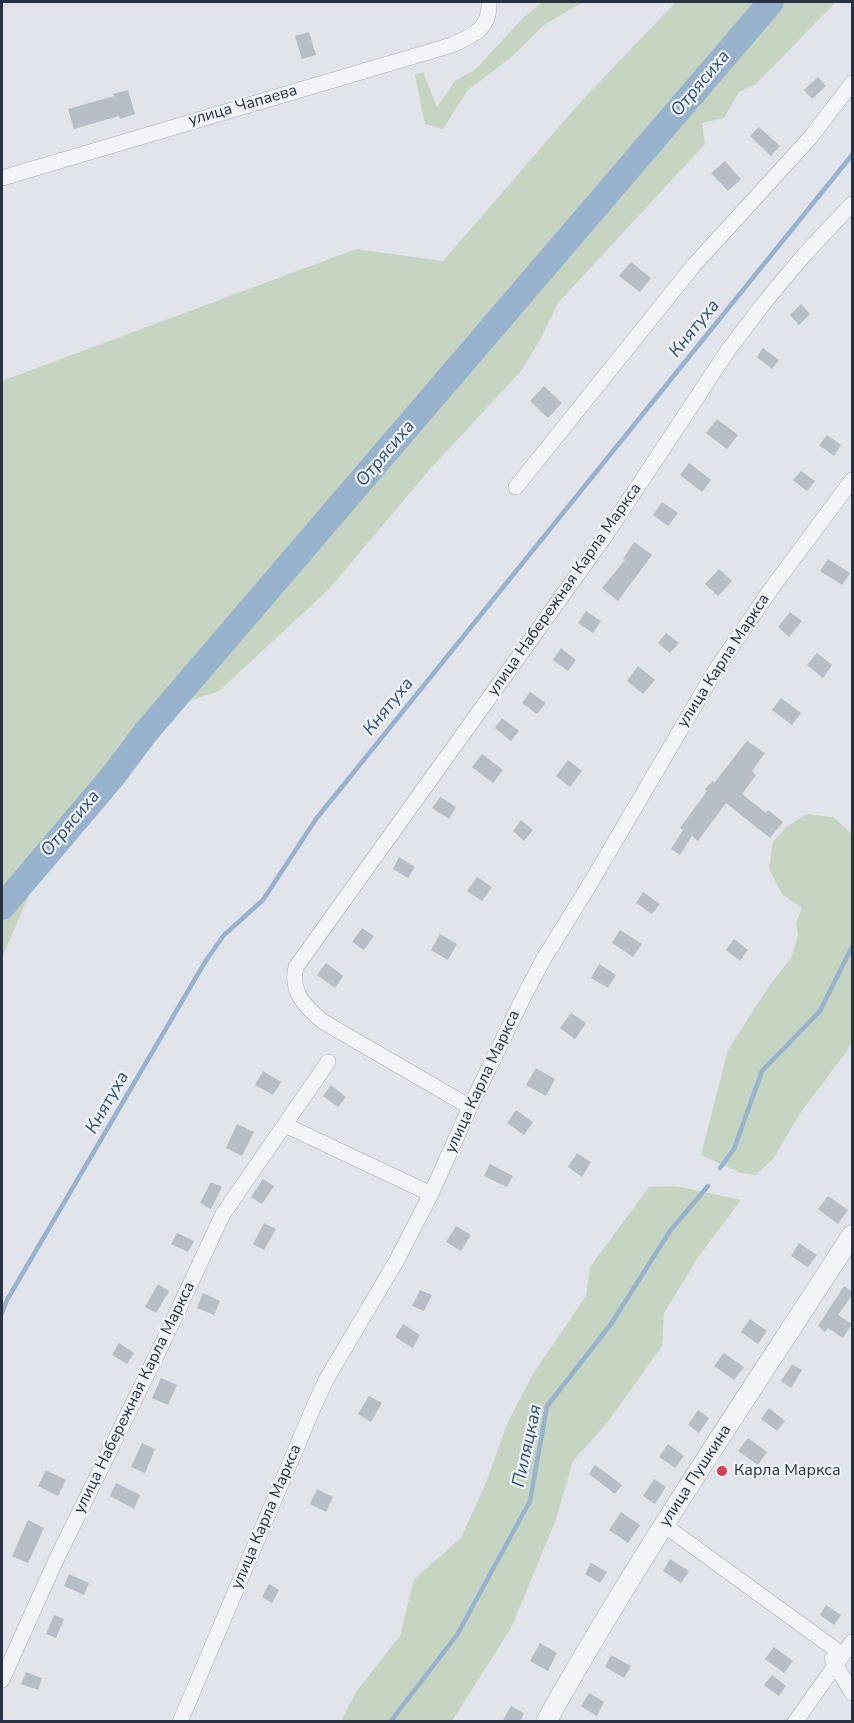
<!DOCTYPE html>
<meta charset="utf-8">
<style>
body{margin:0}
#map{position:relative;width:854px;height:1723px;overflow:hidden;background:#e0e4ea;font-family:"Nunito Sans",sans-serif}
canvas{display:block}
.frame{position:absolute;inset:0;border:3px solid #273142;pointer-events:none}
</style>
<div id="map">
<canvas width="854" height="1723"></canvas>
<div class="frame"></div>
</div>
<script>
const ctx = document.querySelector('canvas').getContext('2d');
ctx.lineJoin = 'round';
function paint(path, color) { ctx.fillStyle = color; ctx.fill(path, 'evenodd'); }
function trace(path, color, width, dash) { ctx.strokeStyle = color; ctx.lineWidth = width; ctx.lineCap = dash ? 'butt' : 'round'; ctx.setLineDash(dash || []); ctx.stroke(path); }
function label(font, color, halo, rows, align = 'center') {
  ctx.font = font + ' "Nunito Sans",sans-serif'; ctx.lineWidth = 4.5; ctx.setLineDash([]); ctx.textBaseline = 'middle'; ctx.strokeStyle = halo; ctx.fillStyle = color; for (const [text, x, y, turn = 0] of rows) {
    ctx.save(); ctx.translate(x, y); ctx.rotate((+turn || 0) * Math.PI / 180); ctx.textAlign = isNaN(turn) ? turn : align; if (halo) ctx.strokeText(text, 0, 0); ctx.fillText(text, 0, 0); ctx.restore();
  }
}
paint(new Path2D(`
 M542,2h41l-39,23 -30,30 -46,35 -25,39 -18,-5 -10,-49 8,-3 14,35 18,-26 21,-12 46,-50z
 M676,2h160l-80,82 -17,8 -15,26 -22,5 3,21 -147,159 -17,35 -19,32 -91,98 -102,121 -110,102 -54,18 -19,23 -83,85 -61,141v-577l354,-132 87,12 141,-163z
 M807,814l26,3 19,17v205l-5,12 -46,61 -28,47 -17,16 -15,-2 -40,-18 27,-105 41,-64 22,-28 7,-23 -2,-12 6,-15 -20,-14 -13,-25 4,-27 13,-15z
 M676,1186l65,14 -42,56 -35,57 -2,33 -55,77 -34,38 -18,61 -44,106 -59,93h-111l15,-29 44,-56 14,-57 47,-41 26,-58 20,-56 26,-50 53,-78 4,-29 59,-80z`), '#c5d4c0');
trace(new Path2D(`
 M720,1168l14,-19 28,-78 58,-60 32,-64
 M2,1313l5,-13 198,-338 19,-27 39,-35 53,-81 536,-664
 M390,1722l67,-87 73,-134 17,-95 64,-82 59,-93 38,-45`), '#98b1cc', 4.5);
trace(new Path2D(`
 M2,907l111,-131 33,-44 625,-730`), '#98b1cc', 26);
paint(new Path2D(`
 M309,32l7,23 -14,4 -7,-23z
 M818,77l8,9 -14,13 -8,-9z
 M128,90l7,24 -15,5 -1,-3 -45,13 -6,-20 46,-13 -1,-2z
 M759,127l21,19 -9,10 -21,-20z
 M725,161l16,18 -13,12 -17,-18z
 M631,262l20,16 -11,14 -21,-16z
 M801,304l9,10 -11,11 -9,-10z
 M763,348l16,12 -7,9 -15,-12z
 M544,386l18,17 -14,15 -18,-17z
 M717,419l21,16 -11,14 -21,-16z
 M827,435l14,10 -7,11 -15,-11z
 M689,463l22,17 -9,12 -22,-17z
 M801,471l14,10 -8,10 -14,-11z
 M662,502l16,11 -10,13 -15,-11z
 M634,542l18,13 -34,46 -16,-13 23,-28 -2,-1z
 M828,559l22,14 -8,12 -22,-14z
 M719,569l13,12 -14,15 -13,-12z
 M586,611l15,10 -8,12 -15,-10z
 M790,612l12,9 -13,16 -11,-10z
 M666,633l13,10 -9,10 -12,-10z
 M561,648l15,12 -8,11 -15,-11z
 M817,653l15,12 -9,13 -16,-13z
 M638,666l17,14 -12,14 -16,-13z
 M530,692l16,11 -9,11 -15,-11z
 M781,698l20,15 -9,12 -20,-15z
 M502,718l17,13 -8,10 -16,-13z
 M747,741l18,12 -13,18 4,4 -14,19 24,19 2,-3 15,12 -13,16 -44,-35 -28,38 -6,-5 -12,19 -9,-6 12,-19 -3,-2 27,-37 -2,-2 8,-8 1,2z
 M482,754l21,16 -10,13 -21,-16z
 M568,760l14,11 -12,16 -14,-11z
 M440,797l16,10 -7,12 -17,-11z
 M521,820l12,10 -9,11 -11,-10z
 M399,857l16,10 -7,11 -15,-9z
 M477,877l15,10 -10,14 -15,-10z
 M643,892l17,12 -8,10 -16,-11z
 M362,928l12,8 -10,14 -12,-8z
 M620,930l22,14 -9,13 -21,-14z
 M440,934l17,10 -9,16 -17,-10z
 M734,939l14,11 -8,11 -14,-11z
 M326,963l17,13 -8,12 -18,-13z
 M599,964l17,11 -8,13 -17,-10z
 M571,1013l15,10 -11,16 -15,-11z
 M536,1068l19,11 -9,17 -20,-11z
 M263,1071l18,11 -8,13 -18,-10z
 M331,1085l15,12 -8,10 -15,-11z
 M516,1110l17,12 -9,13 -17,-12z
 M237,1124l17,8 -12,24 -16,-8z
 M577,1153l14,9 -9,15 -14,-10z
 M490,1164l23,12 -6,11 -23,-11z
 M263,1179l11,7 -12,18 -11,-7z
 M211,1182l11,5 -11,22 -11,-6z
 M828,1196l20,14 -10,14 -20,-15z
 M264,1223l12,6 -12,21 -11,-6z
 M456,1226l15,9 -10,16 -15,-9z
 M177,1233l17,8 -6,11 -17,-8z
 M799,1243l18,12 -9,12 -17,-11z
 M158,1284l11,7 -13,22 -11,-6z
 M844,1286l8,6v3l-14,20 14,9 -9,14 -15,-10 -3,4 -7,-6z
 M420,1290l12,5 -8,16 -12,-5z
 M203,1293l17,8 -6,14 -17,-7z
 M750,1319l17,12 -9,13 -17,-12z
 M403,1324l17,11 -7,13 -18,-11z
 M119,1343l15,10 -7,11 -15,-9z
 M724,1353l20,14 -10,13 -20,-14z
 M792,1364l10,6 -11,18 -10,-7z
 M161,1378l16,7 -9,20 -16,-7z
 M369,1396l13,7 -11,19 -13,-8z
 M769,1408l16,13 -8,10 -16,-12z
 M698,1410l11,8 -10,15 -11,-8z
 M748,1438l19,14 -9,13 -20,-14z
 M142,1443l13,6 -10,24 -14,-6z
 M668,1444l16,12 -9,12 -16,-11z
 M595,1465l27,20 -7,9 -26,-20z
 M46,1470l20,10 -8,16 -20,-10z
 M654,1479l12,8 -11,17 -12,-8z
 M116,1483l24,12 -6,14 -24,-13z
 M317,1489l16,8 -7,15 -16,-8z
 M621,1512l19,13 -12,18 -19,-13z
 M28,1520l16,8 -16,35 -16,-7z
 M670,1559l19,12 -8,12 -18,-12z
 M591,1563l16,9 -7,11 -15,-9z
 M69,1574l20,9 -5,12 -20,-9z
 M269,1584l10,6 -7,13 -10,-6z
 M826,1605l15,10 -7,10 -14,-10z
 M54,1615l10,4 -8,19 -10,-4z
 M540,1643l17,10 -9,18 -18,-10z
 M774,1647l19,14 -9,12 -19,-14z
 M611,1655l20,11 -7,12 -19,-11z
 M26,1672l16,6 -4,12 -17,-6z
 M772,1675l14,11 -7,10 -15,-11z
 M589,1693l15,9 -7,14 -16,-10z
 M511,1706l13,7 -4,9h-18z`), '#b6bdc7');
const minor = new Path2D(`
 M2,178l450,-133c23,-10 38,-17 37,-43
 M516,487l178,-222 116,-127 42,-55
 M470,1107l-148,-86c-17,-15 -32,-29 -26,-54l307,-428 126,-190 39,-51 37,-44 47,-50
 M285,1125l146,69
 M664,1525l179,130
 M832,1659l20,34
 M2,1680l55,-122 109,-222 57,-122 105,-152
 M180,1722l134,-316 12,-26 71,-120 34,-66 39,-87 53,-109 20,-38 47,-76 125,-213 56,-82 81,-109
 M795,1722l57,-80`);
const tertiary = new Path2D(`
 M546,1722c94,-168 202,-326 306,-487`);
trace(minor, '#a5abb4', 16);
trace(tertiary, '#a5abb4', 21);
trace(minor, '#f3f4f8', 15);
trace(tertiary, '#f3f4f8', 20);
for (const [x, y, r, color] of [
 [722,1471,6,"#d83c52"]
]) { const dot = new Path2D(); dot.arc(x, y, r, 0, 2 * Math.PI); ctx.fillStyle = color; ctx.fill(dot); trace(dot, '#eff3f7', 2); }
label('16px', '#273142', '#eff3f7', [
 ["улица Чапаева",243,106,-16],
 ["улица Набережная Карла Маркса",565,590,-55],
 ["улица Карла Маркса",724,661,-57],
 ["улица Карла Маркса",483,1082,-65],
 ["улица Набережная Карла Маркса",135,1398,-64],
 ["улица Пушкина",696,1476,-57],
 ["улица Карла Маркса",267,1517,-67]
]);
label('16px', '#273142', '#eff3f7', [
 ["Карла Маркса",734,1471]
], 'left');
label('italic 18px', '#2e4f79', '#eff3f7', [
 ["Отрясиха",701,84,-50],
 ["Княтуха",695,329,-51],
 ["Отрясиха",386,454,-50],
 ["Княтуха",389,707,-51],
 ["Отрясиха",71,824,-50],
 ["Княтуха",108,1103,-60],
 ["Пиляцкая",528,1446,-78]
]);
</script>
